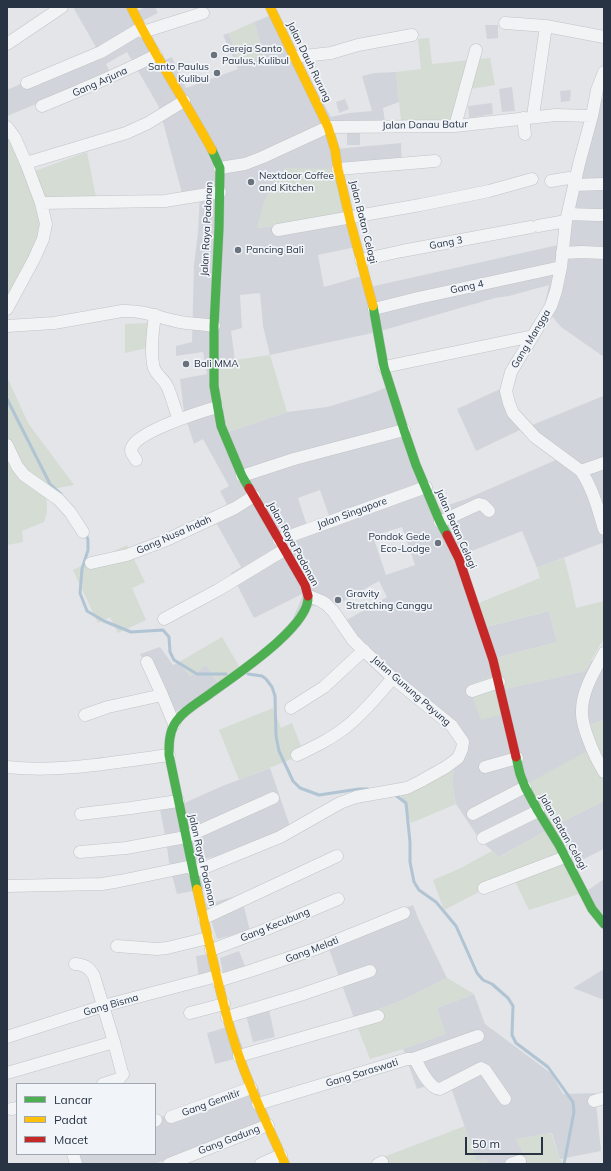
<!DOCTYPE html>
<style>
body{margin:0}
#map{position:relative;width:611px;height:1171px;overflow:hidden;background:#e3e5e8;font-family:Mulish,sans-serif}
canvas{display:block}
.frame{position:absolute;inset:0;border:8px solid #283443;pointer-events:none}
.legend{position:absolute;left:16px;top:1083px;width:140px;height:72px;box-sizing:border-box;background:#f1f4f8;border:1px solid #a1a7b0;margin:0;padding:5px 7px;list-style:none;font-size:12px;color:#283443}
.legend li{display:flex;align-items:center;gap:8px;height:20px}
.legend b{width:20px;border:1px solid #a1a7b0}
.scale{position:absolute;left:465px;top:1137px;width:78px;height:18px;box-sizing:border-box;border:2px solid #283443;border-top:0;padding-left:5px;font-size:12px;line-height:14px;white-space:nowrap;color:#283443;-webkit-text-stroke:3px #f1f4f8;paint-order:stroke}
</style>
<div id="map">
<canvas width="611" height="1171"></canvas>
<div class="frame"></div>
<ul class="legend">
<li><b style="height:5px;background:#4caf50"></b>Lancar</li>
<li><b style="height:5px;background:#ffc107"></b>Padat</li>
<li><b style="height:5px;background:#c62828"></b>Macet</li>
</ul>
<div class="scale">50 m</div>
</div>
<script>
const ctx = document.querySelector('canvas').getContext('2d');
ctx.lineJoin = 'round';
function paint(path, color) { ctx.fillStyle = color; ctx.fill(path, 'evenodd'); }
function trace(path, color, width, dash) { ctx.strokeStyle = color; ctx.lineWidth = width; ctx.lineCap = dash ? 'butt' : 'round'; ctx.setLineDash(dash || []); ctx.stroke(path); }
function label(font, color, halo, rows, align = 'center') {
  ctx.font = font + ' Mulish,sans-serif'; ctx.lineWidth = 3.5; ctx.setLineDash([]); ctx.textBaseline = 'middle'; ctx.strokeStyle = halo; ctx.fillStyle = color; for (const [text, x, y, turn = 0] of rows) {
    ctx.save(); ctx.translate(x, y); ctx.rotate((+turn || 0) * Math.PI / 180); ctx.textAlign = isNaN(turn) ? turn : align; if (halo) ctx.strokeText(text, 0, 0); ctx.fillText(text, 0, 0); ctx.restore();
  }
}
paint(new Path2D(`
 M73,7h59l3,5 11,-5h9l3,6 -18,9 22,39 10,-4 14,31 52,-19 -15,-34 6,-2 10,29 26,-3 -11,-37 20,-8 57,103 18,-4 23,-2 -10,-35 13,-3 21,-1 3,30 -16,6 2,14 -25,4v19h-13v-17l-14,3 3,18 65,-6 1,22 -63,4 -81,59 91,-14 7,33 -38,8 6,32 38,-11 3,12 193,-43 34,-150 12,4v258l-43,-30 -17,-20 5,-22 -40,11 -14,2 -118,34 -107,23 -7,-29 -3,-33 -20,2 2,33 -11,3 4,29 -20,6 13,66 59,-20 40,-5 43,-13 17,-7 49,122 30,-10 99,-43 -45,-26 -44,21 -19,-42 43,-20 20,41 83,-34 1,4v150l-2,-7 -65,25 -15,-37 -65,26 25,71 67,-17 8,31 -64,17 11,30 81,-18 6,-10 13,-2v61l-23,8 10,21 -45,82 -47,26 -19,-17 -24,-36 -4,-20 3,-27 4,-16 -3,-12 -96,-74 -15,-34 42,-24 -8,-16 -53,30 -8,-8 -25,15 11,-25 -50,25 -23,-45 10,-6 -27,-48 16,-9 -10,-19 9,-5 -26,-47 -9,5 -10,-31 -4,-34 27,-5 -4,-22 -27,4v-10l16,-4 2,-78 4,-31 2,-39 -17,3 -24,-90 -32,-55 -21,12 4,8 -20,10 -83,34v-26l90,-41zM320,490l11,32 -22,10 -11,-34zM402,527l13,38 -29,10 -13,-39z
 M485,25h13v13l-11,1z
 M512,87l3,24 -13,1 -3,-23z
 M571,90l-1,11 -9,1 -1,-11z
 M345,99l4,10 -10,4 -3,-11z
 M492,103l1,11 -24,4 -1,-12z
 M160,647l13,18 6,-3 11,14 16,-11 14,20 -46,28 -34,-59z
 M270,768l22,64 -62,21 -35,8 9,28 -27,5 -7,-26 -4,-27 -6,-32 22,-5 38,-17z
 M604,801v48l-28,14 -20,-38z
 M604,879v41l-19,-28z
 M241,895l9,36 -33,8 -11,-35z
 M413,905l6,15 28,58 -46,23 -47,17 -29,-80z
 M239,951l6,15 -22,7 -3,-15z
 M210,954l2,21 -13,3 -3,-22z
 M604,969v31l-31,-12z
 M474,994l11,30 67,50 11,20 32,-1 6,58 -41,8 -8,-26 -36,6 13,25h-41l-2,-5 -9,3 -29,-83 -31,10 -14,-40 42,-15 -8,-26z
 M269,1010l6,27 -22,5 -7,-27z
 M234,1025l12,31 -31,8 -8,-31z
 M257,1085l15,40 -118,39h-82l-3,-10h86v-35z`), '#d1d5db');
paint(new Path2D(`
 M254,22l11,37 -26,3 -10,-29z
 M429,38l3,26 58,-6 5,27 -38,6 4,28 -59,11 -6,-58 25,-3 -3,-30z
 M7,126l28,45 52,-19 9,45 -52,7 -5,22 -4,31 -28,49z
 M285,168l54,1 10,45 -92,14 7,-27z
 M152,323l3,23 -30,7v-29z
 M270,355l17,57 -59,20 -13,-66 20,-6z
 M7,377l21,46 46,62 -28,5 1,21 -3,11 -22,9 1,11 -16,3z
 M127,545l18,37 -13,6 14,32 -28,13 -8,-16 -12,6 -25,-53z
 M564,558l6,22 6,28 28,-7v37l-19,33 -81,18 -1,25 -22,6 -13,-35 30,-11 -5,-15 64,-17 -8,-31 -67,17 -8,-23 66,-27 -3,-10z
 M222,637l17,29 -19,19 -14,-20 -16,11 -11,-14z
 M273,708l8,20 11,-5 12,31 -65,26 -20,-50z
 M604,720v81l-48,24 29,67 -56,18 -17,-35 -68,35 -11,-30 26,-11 33,-18 8,6 46,-26 -23,-45 68,-37 -10,-21z
 M455,757l-3,27 4,20 -45,19 -13,-36z
 M447,978l27,16 -37,14 9,26 -43,15 -33,10 -16,-41 47,-17z
 M465,1126l12,35 9,-2 2,5h-105l-2,-6z
 M551,1133l9,26 4,5h-35l-13,-25z`), '#d4dcd3');
trace(new Path2D(`
 M7,399l43,85 11,10
 M86,534l2,6v10l-6,19 -2,24 7,18 17,10 27,11 32,-2 6,7 1,15 4,8 23,14h29
 M248,674l14,2 4,3 6,8 3,9 1,40 3,15 14,30 7,7 19,7 40,-6h9
 M394,794l12,9 4,39v20l4,20 5,8 17,12 20,24 21,47 6,7 9,4 16,14 5,8 -1,29 4,8 32,24 25,35 1,10 -10,52`), '#b0c4d4', 3);
const street = new Path2D(`
 M505,23l41,3 58,11
 M143,32l60,-19
 M7,44l55,-37
 M295,57l36,-4 27,-8 54,-10
 M604,72l-7,18 -5,26 -13,48 -13,57 -5,46 -5,24 -5,15 -40,66 -5,19 3,12 4,10 12,13 10,11 46,34c12,18 17,38 23,58
 M27,83l74,-31 40,-24
 M42,106c39,-16 77,-32 114,-51
 M533,116l13,-90
 M523,118l2,16
 M455,126l21,-76
 M7,127l8,11 11,25 15,40 5,21 -3,15 -9,20 -27,50
 M26,163l100,-30 22,-10 36,-22
 M220,168l25,-4 18,-7 65,-30 127,-1 101,-11 36,1
 M338,169l97,-8
 M551,181l18,-3 7,2
 M574,185l30,-1
 M41,203l124,-2 55,-9
 M568,214l29,1h7
 M538,226l28,-5
 M278,230l142,-25 69,-14 43,-12
 M562,253l20,-1 22,1
 M361,260l41,-9 129,-24
 M374,309l44,-11 143,-31
 M155,315c-2,14 -5,40 -1,53 3,8 10,11 13,18 5,10 7,22 12,33
 M7,326l47,-3 68,-12c22,-1 37,7 58,11 11,2 23,2 34,4
 M384,367l149,-31
 M7,445l10,21 7,9 34,24 12,13 13,20
 M136,460c-2,-4 -7,-8 -4,-13 7,-16 68,-35 85,-40
 M581,471l23,-8
 M242,476l52,-17 110,-29
 M440,522l39,-18 4,1 6,6
 M279,540l147,-53
 M91,563l36,-8 37,-14 71,-33 19,-12
 M164,619l54,-29 66,-40
 M604,653c-10,19 -23,39 -22,61 0,9 4,19 7,27 4,11 9,21 15,31
 M147,662l15,33
 M472,691l27,-9
 M291,708l33,-21 40,-37
 M85,715l23,-8 54,-12 12,29
 M297,755c17,-8 34,-16 49,-28 18,-14 32,-32 47,-49
 M7,767c54,6 108,-5 162,-12
 M485,767l32,-9
 M81,814l50,-6 47,-7
 M473,814l52,-27
 M483,838l55,-27
 M80,852l46,-4 60,-11 87,-39
 M194,872l86,-35 60,-34 16,-6 51,-9 14,-7 25,-14 12,-9 4,-9 1,-7 -11,-16 -59,-48 -33,-31 -7,-7 -20,-29 -7,-7 -5,-3 -12,-5
 M7,886l95,-2 18,-3 72,-15
 M484,888l81,-31
 M204,918l133,-62
 M117,946l40,3 10,-1 41,-10
 M211,950l56,-21 71,-30
 M75,964c10,1 14,3 19,12l20,66 8,31 1,1 -4,5 -16,5
 M218,981l32,-10 68,-23 86,-35
 M190,1013l34,-9
 M227,1017l73,-22 70,-24
 M7,1037l96,-31 114,-30
 M239,1056l139,-40
 M413,1059l65,-23
 M7,1073l107,-31
 M594,1101l10,-3
 M258,1104l149,-45h6l3,2c5,9 14,28 24,28l41,-21 4,2 20,29
 M11,1109l6,-1
 M171,1117l80,-29
 M155,1121l1,-1
 M73,1154l3,10
 M169,1164l99,-39
 M261,1164l20,-9
 M378,1164l4,-2
 M511,1164l9,-3`);
const fast = new Path2D(`
 M212,150l8,18 -1,60 -5,98v60l7,40 21,50 7,12
 M373,306l11,61 20,63 12,35 24,57 7,13
 M516,757l4,17 5,13 13,24 21,34 33,64 12,15
 M197,889l-28,-134c0,-10 0,-21 5,-30 7,-13 25,-23 37,-32 23,-17 100,-67 97,-97`);
const slow = new Path2D(`
 M131,7c24,50 55,95 81,143
 M270,7l58,120 7,23 3,19 13,55 22,82
 M197,889c11,47 20,95 34,142 13,46 35,90 54,133`);
const jam = new Path2D(`
 M249,488l56,97 3,11
 M447,535l12,24 34,101 23,97`);
trace(street, '#c1c3c6', 13);
trace(fast, '#c1c3c6', 10);
trace(slow, '#c1c3c6', 10);
trace(jam, '#c1c3c6', 10);
trace(street, '#f2f3f5', 12);
trace(fast, '#4caf50', 9);
trace(slow, '#ffc107', 9);
trace(jam, '#c62828', 9);
for (const [x, y, r, color] of [
 [214,55,4,"#69727d"],
 [217,73,4,"#69727d"],
 [251,182,4,"#69727d"],
 [238,250,4,"#69727d"],
 [186,364,4,"#69727d"],
 [438,543,4,"#69727d"],
 [338,600,4,"#69727d"]
]) { const dot = new Path2D(); dot.arc(x, y, r, 0, 2 * Math.PI); ctx.fillStyle = color; ctx.fill(dot); trace(dot, '#f1f4f8', 1.5); }
label('10px', '#283443', '#f1f4f8', [
 ["Gereja Santo",222,49],
 ["Paulus, Kulibul",222,61],
 ["Santo Paulus",209,67,"right"],
 ["Kulibul",209,79,"right"],
 ["Nextdoor Coffee",259,176],
 ["and Kitchen",259,188],
 ["Pancing Bali",246,250],
 ["Bali MMA",194,364],
 ["Pondok Gede",430,537,"right"],
 ["Eco-Lodge",430,549,"right"],
 ["Gravity",346,594],
 ["Stretching Canggu",346,606]
], 'left');
label('10px', '#283443', '#f1f4f8', [
 ["Jalan Dauh Rurung",309,62,64],
 ["Gang Arjuna",100,82,-24],
 ["Jalan Danau Batur",425,125,-1],
 ["Jalan Batan Celagi",363,222,76],
 ["Jalan Raya Padonan",207,229,-87],
 ["Gang 3",446,243,-11],
 ["Gang 4",467,287,-12],
 ["Gang Mangga",531,339,-59],
 ["Jalan Singapore",352,513,-20],
 ["Jalan Batan Celagi",456,529,66],
 ["Gang Nusa Indah",174,535,-24],
 ["Jalan Raya Padonan",293,544,61],
 ["Jalan Gunung Payung",411,691,41],
 ["Jalan Batan Celagi",563,832,60],
 ["Jalan Raya Padonan",202,860,77],
 ["Gang Kecubung",275,925,-22],
 ["Gang Melati",312,950,-21],
 ["Gang Bisma",111,1005,-16],
 ["Gang Saraswati",362,1073,-17],
 ["Gang Gemitir",211,1103,-20],
 ["Gang Gadung",229,1140,-21]
]);
</script>
